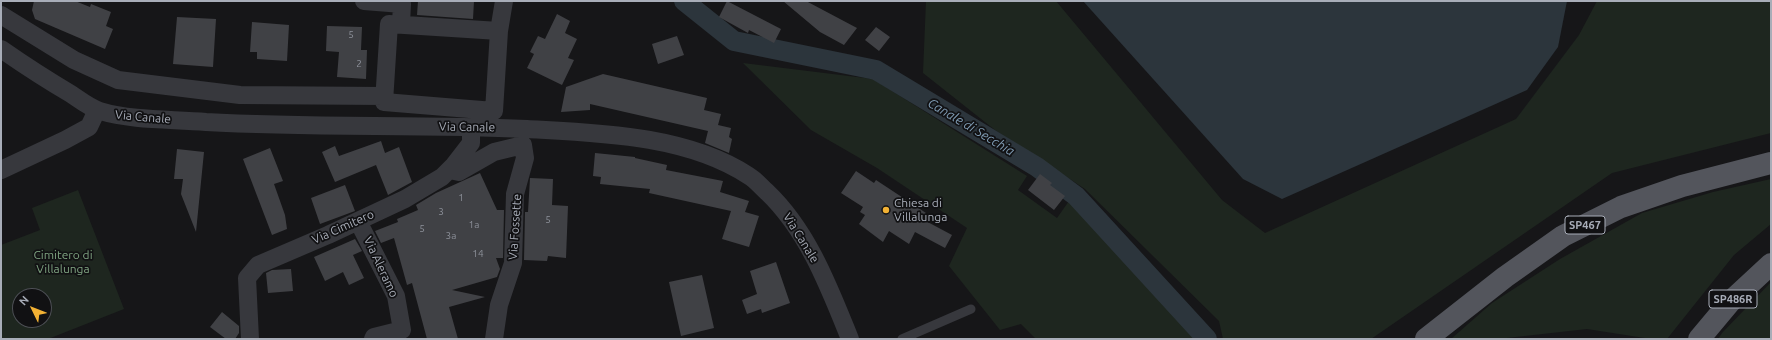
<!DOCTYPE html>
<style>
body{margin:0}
#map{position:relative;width:1772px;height:340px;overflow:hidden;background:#161618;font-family:Ubuntu,sans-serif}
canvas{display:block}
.frame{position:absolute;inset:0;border:2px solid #a8adb8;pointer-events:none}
.north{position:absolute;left:12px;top:288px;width:40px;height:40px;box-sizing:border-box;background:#111113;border:1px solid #4d4f55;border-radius:50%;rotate:313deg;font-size:11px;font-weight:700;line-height:16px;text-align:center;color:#a8adb8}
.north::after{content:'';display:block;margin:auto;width:14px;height:18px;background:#f2b134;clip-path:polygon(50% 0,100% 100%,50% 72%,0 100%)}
</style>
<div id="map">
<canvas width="1772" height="340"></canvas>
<div class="frame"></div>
<div class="north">N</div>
</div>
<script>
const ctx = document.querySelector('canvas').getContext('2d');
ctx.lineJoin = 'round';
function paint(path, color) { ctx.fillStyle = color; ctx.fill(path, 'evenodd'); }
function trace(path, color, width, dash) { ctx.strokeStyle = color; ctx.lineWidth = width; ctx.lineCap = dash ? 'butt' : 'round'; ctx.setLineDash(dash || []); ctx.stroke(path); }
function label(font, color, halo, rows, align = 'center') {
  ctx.font = font + ' Ubuntu,sans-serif'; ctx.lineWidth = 3.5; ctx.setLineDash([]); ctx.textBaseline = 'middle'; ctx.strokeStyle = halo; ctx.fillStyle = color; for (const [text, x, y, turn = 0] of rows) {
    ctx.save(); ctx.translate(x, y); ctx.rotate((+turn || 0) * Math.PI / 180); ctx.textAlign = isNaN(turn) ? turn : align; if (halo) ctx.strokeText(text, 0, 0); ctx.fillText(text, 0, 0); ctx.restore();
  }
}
paint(new Path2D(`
 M926,1h130l166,199 43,33 251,-114 63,-84 18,-34h174v132l-159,40 -241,166h-148l-4,-18 -134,-132 -90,-59 -72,-57z
 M743,63l130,16 154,97 -9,14 39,28 12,-17 129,138h-162l-15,-15 -21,6 -51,-64 18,-38 -90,-60 -66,-38z
 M1771,179v45l-37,31 -67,84h-16l-64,-10 -89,10h-47l41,-36 68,-44 82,-46 71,-21z
 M78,190l46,119 -76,30h-47v-94l39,-15 -8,-22zM20,296h24v24h-24z
 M1771,282v57h-53l4,-6z`), '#1e261f');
paint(new Path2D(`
 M1083,1h484l-9,46 -31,43 -245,109 -39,-20z`), '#2c353c');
trace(new Path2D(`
 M684,1l50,40 142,29 161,97 39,29 131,143`), '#2c353c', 20);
paint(new Path2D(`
 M34,1h41l15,6 1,-3 20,8 -5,14 7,3 -8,20 -70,-30 -3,-9z
 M418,1h56l-1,18 -56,-4z
 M727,1l54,28 -7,14 -25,-13 -1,3 -29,-16z
 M783,1h23l51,27 -13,17 -24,-13z
 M557,14l13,7 -5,12 12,6 -9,19 6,2 -12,25 -35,-17 7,-14 -4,-2 8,-16 7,3z
 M177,17l39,2 -3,48 -40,-3z
 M252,22l37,3 -2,36 -30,-2v-7h-7z
 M327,26l35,1 -1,23h6l-1,29 -29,-2 2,-25 -13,-1z
 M876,27l14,10 -11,14 -14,-11z
 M677,36l7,19 -26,9 -6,-20z
 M603,74l104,24 -3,12 17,4 -3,11 13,3 -2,9 3,2 -3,14 -24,-10 3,-12 -118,-27v6l-29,2 5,-25z
 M381,141l4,12 14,-6 13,35 -24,13 -12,-30 -41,17 -13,-30 13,-6 4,10z
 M270,148l13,33 -9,3 11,31 2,14 -15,6 -29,-76z
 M177,149l27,3 -8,80 -15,-38 2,-15h-9z
 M595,153l40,4v1l32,7 -1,5 57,11 -3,11 29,9 -4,11 14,4 -10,31 -27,-8 9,-28 -82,-18 1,-4 -50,-5 1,-7 -8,-1z
 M856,171l18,12 2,-3 50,33 -4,6 30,16 -7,13 -30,-16 -6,12 -20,-13 -6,11 -24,-18 6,-9 -5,-3 3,-5 -22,-14z
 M480,173l17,37h7l-1,48h-7l4,11 -3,8 -45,13 33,7 -36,10 9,32h-31l-15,-56 -5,2 -13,-47 -13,5 -6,-12 23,-9 -1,-3 21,-9 -2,-5 20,-12z
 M1040,174l12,9 -2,2 15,11 -11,14 -26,-20z
 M530,178l23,1 -1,26 16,1 -2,52 -18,-2 -1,5 -23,-1 1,-48h3z
 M345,185l10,26 -35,13 -9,-26z
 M355,239l7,12 -9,4 11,23 -15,7 -6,-13 -18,9 -11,-24z
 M776,262l14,41 -28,10 -1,-4 -14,5 -5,-14 15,-6 -7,-23z
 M291,269l2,22 -25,2 -2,-20 6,-3z
 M702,275l12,53 -33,8 -12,-54z
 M222,312l17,14v7l-4,6h-9l-16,-12z`), '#404145');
trace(new Path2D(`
 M902,339l69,-30`), '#37383d', 9);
trace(new Path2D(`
 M364,1l38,3 -1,20
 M1,15l73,45 44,20 122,15 145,1
 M389,24l110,7 -5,80 -110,-9z
 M499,31l5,-30
 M1,49c23,16 46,31 70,45 9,6 19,14 29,17 33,10 72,8 106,11 107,6 214,2 321,7 72,4 160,6 222,47 7,4 12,11 18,16 41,39 62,95 83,147
 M1,170l64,-30 24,-13 8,-17
 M450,170l9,2 35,-20 29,-7 2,13 -10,36 -2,69 -14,42 -5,34
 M358,221l38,75 6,34 -28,7 -1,2
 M250,339l-3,-61 11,-13 70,-30 77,-36 37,-22 12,-12 17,-22v-16`), '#37383d', 18);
trace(new Path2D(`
 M1426,339l79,-62 58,-41 58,-29 61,-21 89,-23
 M1699,339l31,-37 41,-38`), '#53555c', 22);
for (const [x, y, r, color] of [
 [886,210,4,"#f2b134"]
]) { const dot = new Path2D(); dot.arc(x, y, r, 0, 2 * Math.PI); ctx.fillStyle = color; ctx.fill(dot); trace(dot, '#111113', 1.5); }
label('10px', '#8e929b', null, [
 ["5",351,35],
 ["2",359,64],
 ["1",461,198],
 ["3",441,212],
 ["5",548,220],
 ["1a",474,225],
 ["5",422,229],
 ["3a",451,236],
 ["14",478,254]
]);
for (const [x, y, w] of [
 [1585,225,40],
 [1733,299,48]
]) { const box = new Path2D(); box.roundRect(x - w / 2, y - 9, w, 18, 3); ctx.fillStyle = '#111113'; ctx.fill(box); trace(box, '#a8adb8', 1); }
label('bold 11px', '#a8adb8', null, [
 ["SP467",1585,225],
 ["SP486R",1733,299]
]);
label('12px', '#a8adb8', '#111113', [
 ["Via Canale",143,117,5],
 ["Via Canale",467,127,1],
 ["Via Cimitero",343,227,-24],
 ["Via Fossette",515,227,-86],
 ["Via Canale",801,238,58],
 ["Via Aleramo",381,267,65]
]);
label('12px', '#a8adb8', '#111113', [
 ["Chiesa di",894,203],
 ["Villalunga",894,217]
], 'left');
label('12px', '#7fa381', '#111113', [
 ["Cimitero di",63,255],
 ["Villalunga",63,269]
]);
label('italic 13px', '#7f9bb3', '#111113', [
 ["Canale di Secchia",971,127,31]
]);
</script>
